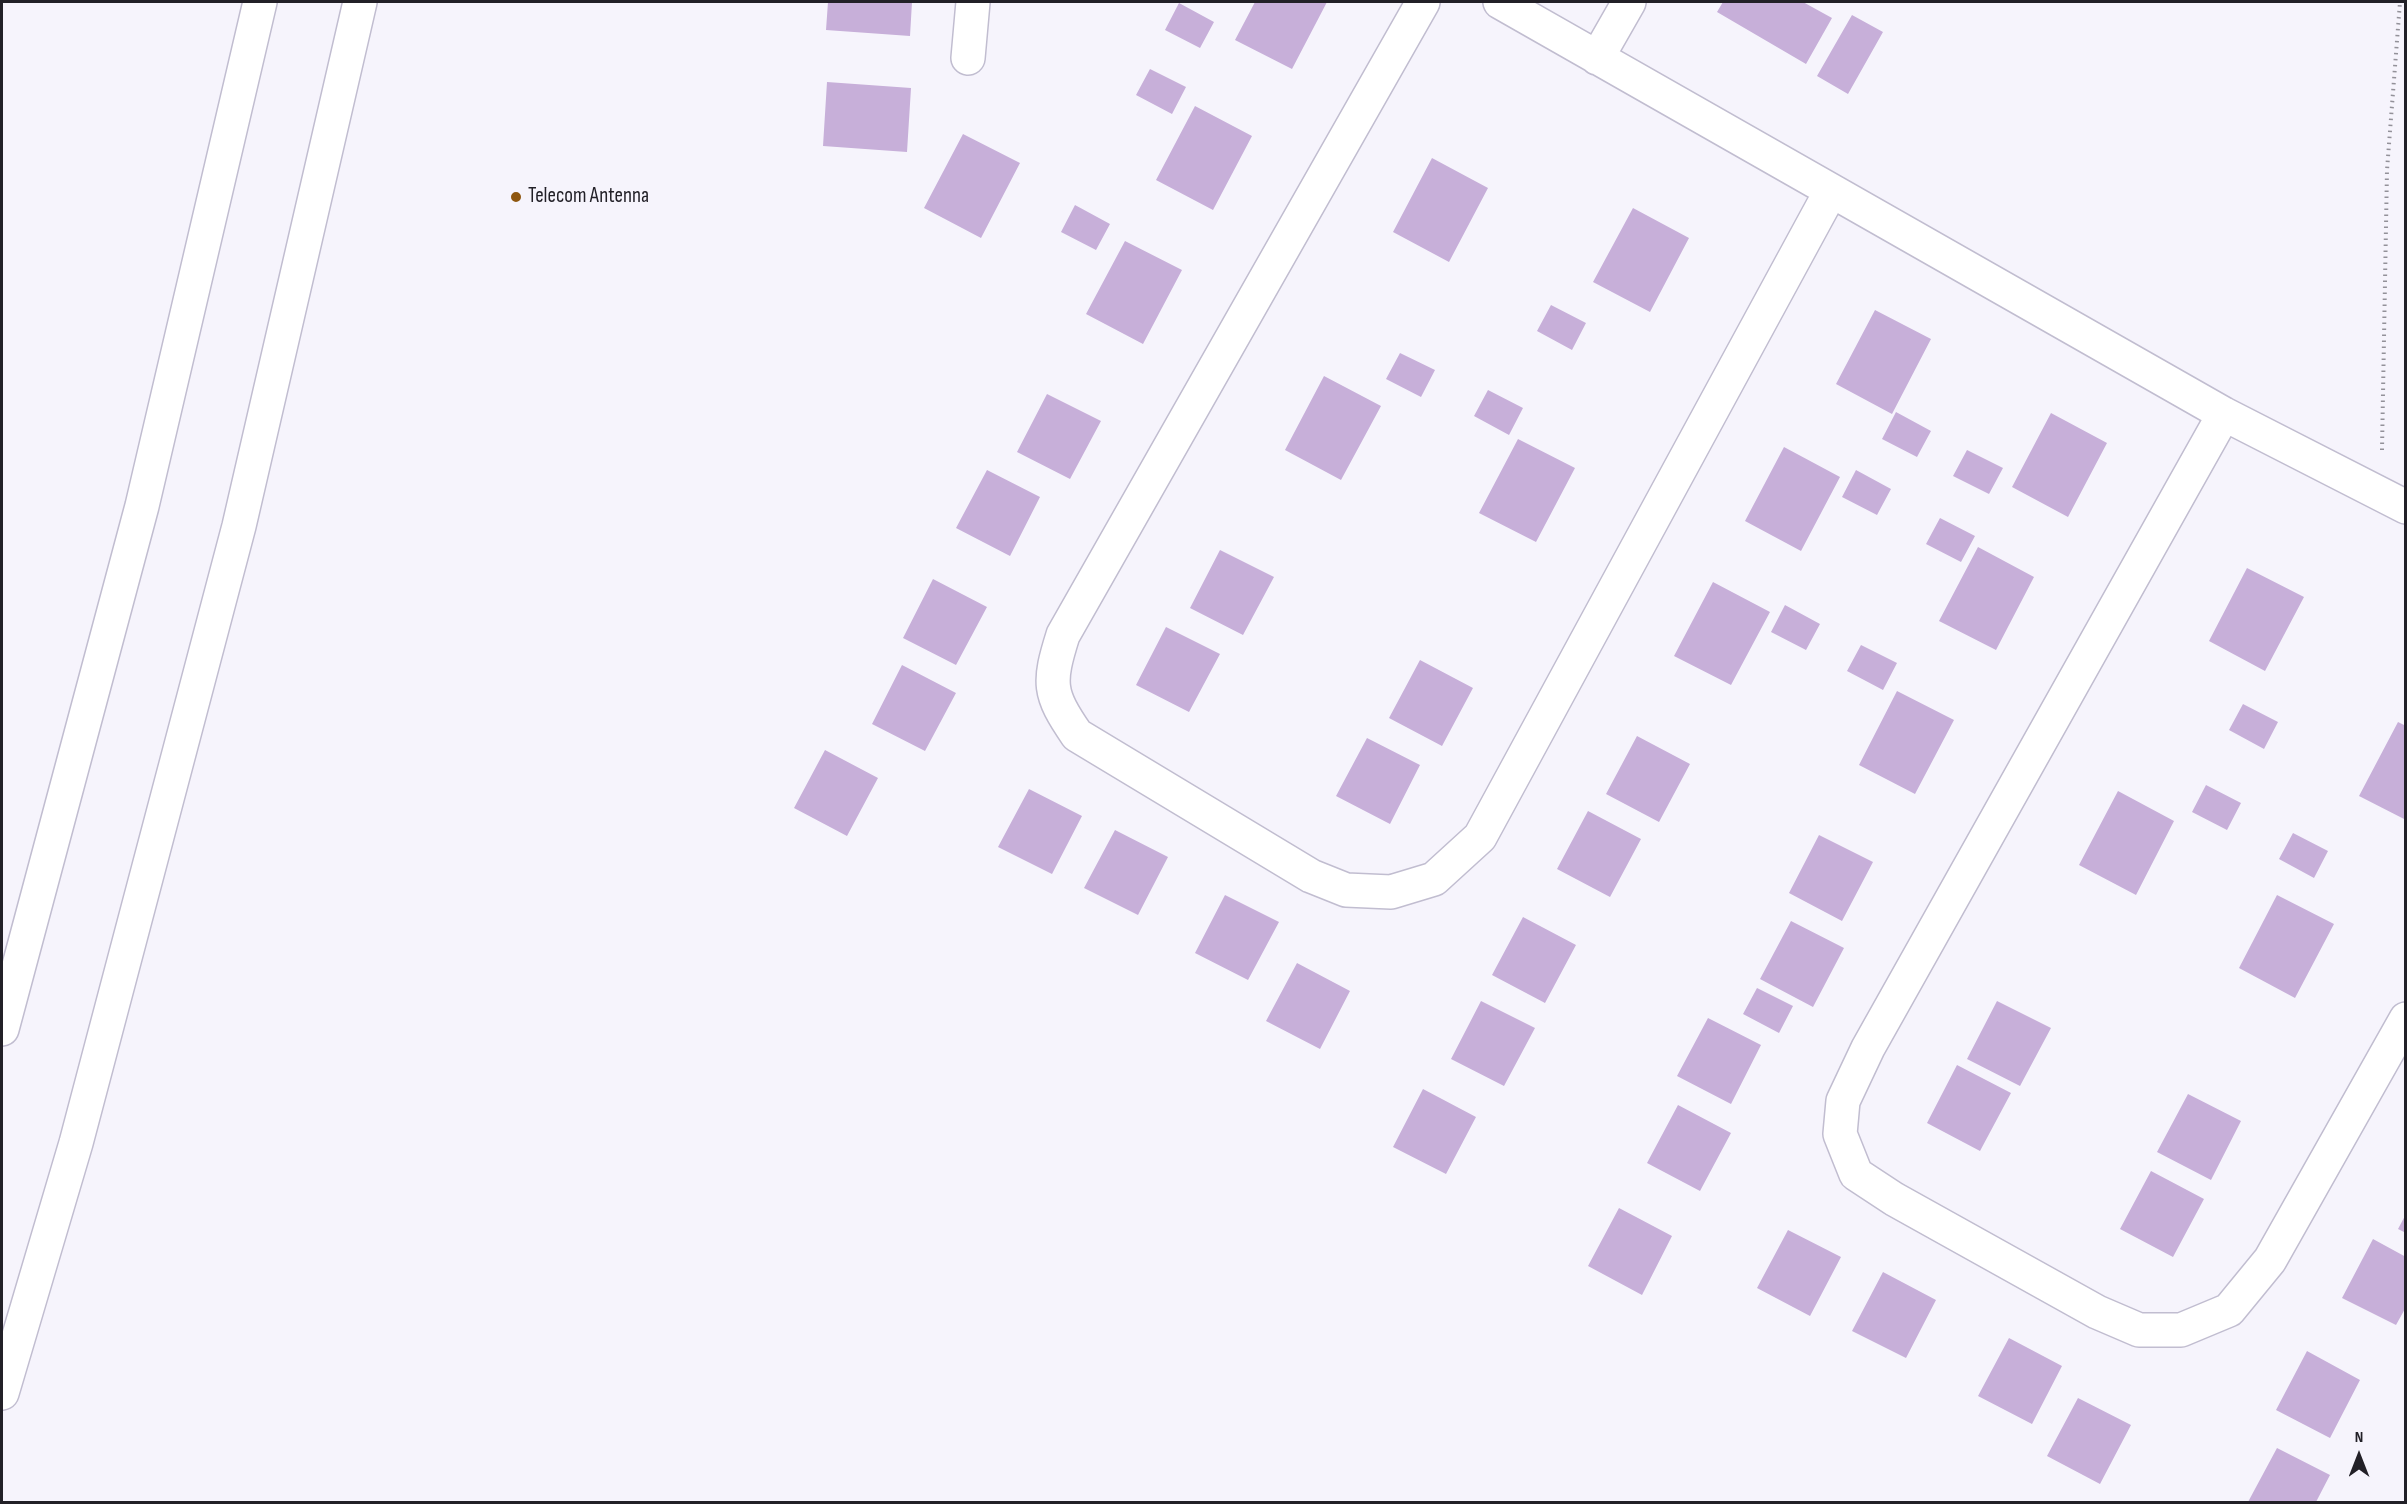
<!DOCTYPE html>
<style>
body{margin:0}
#map{position:relative;width:2407px;height:1504px;overflow:hidden;background:#f6f4fc;font-family:"Sofia Sans Condensed",sans-serif}
canvas{display:block}
.frame{position:absolute;inset:0;border:3px solid #222027;pointer-events:none}
.north{position:absolute;left:2329px;top:1426px;width:60px;height:60px;-webkit-text-stroke:4px #f6f4fc;paint-order:stroke;rotate:0deg;font-size:16px;font-weight:700;line-height:24px;text-align:center;color:#222027}
.north::after{content:'';display:block;margin:auto;width:21px;height:27px;background:#222027;clip-path:polygon(50% 0,100% 100%,50% 72%,0 100%)}
</style>
<div id="map">
<canvas width="2407" height="1504"></canvas>
<div class="frame"></div>
<div class="north">N</div>
</div>
<script>
const ctx = document.querySelector('canvas').getContext('2d');
ctx.lineJoin = 'round';
function paint(path, color) { ctx.fillStyle = color; ctx.fill(path, 'evenodd'); }
function trace(path, color, width, dash) { ctx.strokeStyle = color; ctx.lineWidth = width; ctx.lineCap = dash ? 'butt' : 'round'; ctx.setLineDash(dash || []); ctx.stroke(path); }
function label(font, color, halo, rows, align = 'center') {
  ctx.font = font + ' "Sofia Sans Condensed",sans-serif'; ctx.lineWidth = 4.5; ctx.setLineDash([]); ctx.textBaseline = 'middle'; ctx.strokeStyle = halo; ctx.fillStyle = color; for (const [text, x, y, turn = 0] of rows) {
    ctx.save(); ctx.translate(x, y); ctx.rotate((+turn || 0) * Math.PI / 180); ctx.textAlign = isNaN(turn) ? turn : align; if (halo) ctx.strokeText(text, 0, 0); ctx.fillText(text, 0, 0); ctx.restore();
  }
}
paint(new Path2D(`
 M828,2h84l-2,34 -84,-6z
 M1255,2h72l-35,67 -57,-29z
 M1723,2h80l29,16 -26,46 -89,-52z
 M1179,3l35,19 -14,26 -35,-18z
 M1852,15l31,17 -35,62 -31,-18z
 M1150,69l36,18 -14,27 -36,-19z
 M827,82l84,6 -4,64 -84,-6z
 M1195,106l57,30 -39,74 -57,-30z
 M963,134l57,29 -39,75 -57,-30z
 M1432,158l56,30 -39,74 -56,-30z
 M1075,205l35,19 -14,26 -35,-18z
 M1633,208l56,30 -39,74 -57,-30z
 M1125,241l57,29 -39,74 -57,-30z
 M1551,305l35,18 -14,27 -35,-19z
 M1875,310l56,29 -39,75 -56,-30z
 M1400,353l35,17 -14,27 -35,-18z
 M1324,376l57,30 -40,74 -56,-30z
 M1488,390l35,18 -14,27 -35,-19z
 M1047,394l54,27 -31,58 -53,-27z
 M1896,412l35,19 -14,26 -35,-18z
 M2051,413l56,30 -39,74 -56,-30z
 M1518,439l57,29 -39,74 -57,-29z
 M1784,447l56,30 -39,74 -56,-30z
 M1967,450l36,18 -14,26 -36,-18z
 M987,470l53,27 -30,59 -54,-28z
 M1856,470l35,19 -14,26 -35,-18z
 M1940,518l35,18 -14,26 -35,-18z
 M1978,547l56,30 -38,73 -57,-29z
 M1220,550l54,27 -31,58 -53,-27z
 M2247,568l57,29 -39,74 -56,-30z
 M933,579l54,28 -31,58 -53,-27z
 M1713,582l57,30 -39,73 -57,-29z
 M1785,605l35,19 -14,26 -35,-18z
 M1166,627l54,27 -31,58 -53,-27z
 M1861,645l36,18 -14,27 -36,-19z
 M1420,660l53,28 -31,58 -53,-28z
 M902,665l54,28 -31,58 -53,-27z
 M1897,691l57,29 -39,74 -56,-29z
 M2243,704l35,18 -14,27 -35,-19z
 M2398,722l8,4v94l-47,-24z
 M1637,736l53,28 -31,58 -53,-28z
 M1367,738l53,27 -30,59 -54,-28z
 M825,750l53,28 -31,58 -53,-28z
 M2206,785l35,18 -14,27 -35,-18z
 M1029,789l53,27 -30,58 -54,-27z
 M2118,791l56,30 -38,74 -57,-30z
 M1588,811l53,28 -31,58 -53,-28z
 M1115,830l53,27 -30,58 -54,-27z
 M2293,833l35,18 -14,27 -35,-19z
 M1819,835l54,27 -31,59 -53,-28z
 M1225,895l54,27 -31,58 -53,-27z
 M2277,895l57,29 -39,74 -56,-30z
 M1523,917l53,28 -31,58 -53,-28z
 M1791,921l53,27 -31,59 -53,-28z
 M1297,963l53,28 -30,58 -54,-28z
 M1757,988l36,18 -14,27 -36,-19z
 M1481,1001l54,27 -31,58 -53,-27z
 M1997,1001l54,27 -31,58 -53,-27z
 M1708,1018l53,27 -30,59 -54,-28z
 M1957,1065l54,28 -31,58 -53,-28z
 M1423,1089l53,28 -30,57 -53,-27z
 M2188,1094l53,27 -30,59 -54,-28z
 M1678,1105l53,28 -31,58 -53,-28z
 M2151,1171l53,28 -31,58 -53,-28z
 M1619,1208l53,28 -30,59 -54,-29z
 M2406,1214v19l-8,-4z
 M1788,1230l53,27 -31,59 -53,-28z
 M2373,1239l33,18v50l-10,18 -54,-27z
 M1883,1272l53,28 -30,58 -54,-27z
 M2009,1338l53,28 -30,58 -54,-28z
 M2307,1351l53,29 -30,58 -54,-28z
 M2078,1398l53,27 -31,59 -53,-28z
 M2277,1448l53,27 -14,27h-68z`), '#c7afd9');
const street = new Path2D(`
 M1423,2l-360,633c-15,48 -15,58 14,100l234,141 35,14 45,2 43,-13 46,-42 351,-646
 M1500,2l724,412 182,93
 M968,58l5,-56
 M1597,58l32,-56
 M2224,414l-356,634 -25,53 -3,33 16,40 38,25 203,113 42,18h42l48,-20 41,-50 136,-241`);
const highway = new Path2D(`
 M2,1029l140,-523 118,-504
 M2,1393l74,-250 163,-617 121,-524`);
trace(street, '#c1bdd0', 36);
trace(highway, '#c1bdd0', 36);
trace(new Path2D(`
 M2382,450l5,-280 13,-168`), '#939199', 4, [1.5, 4.5]);
trace(street, '#fff', 33);
trace(highway, '#fff', 33);
for (const [x, y, r, color] of [
 [516,197,6,"#8e560f"]
]) { const dot = new Path2D(); dot.arc(x, y, r, 0, 2 * Math.PI); ctx.fillStyle = color; ctx.fill(dot); trace(dot, '#f6f4fc', 2); }
label('21px', '#222027', '#f6f4fc', [
 ["Telecom Antenna",528,197]
], 'left');
</script>
